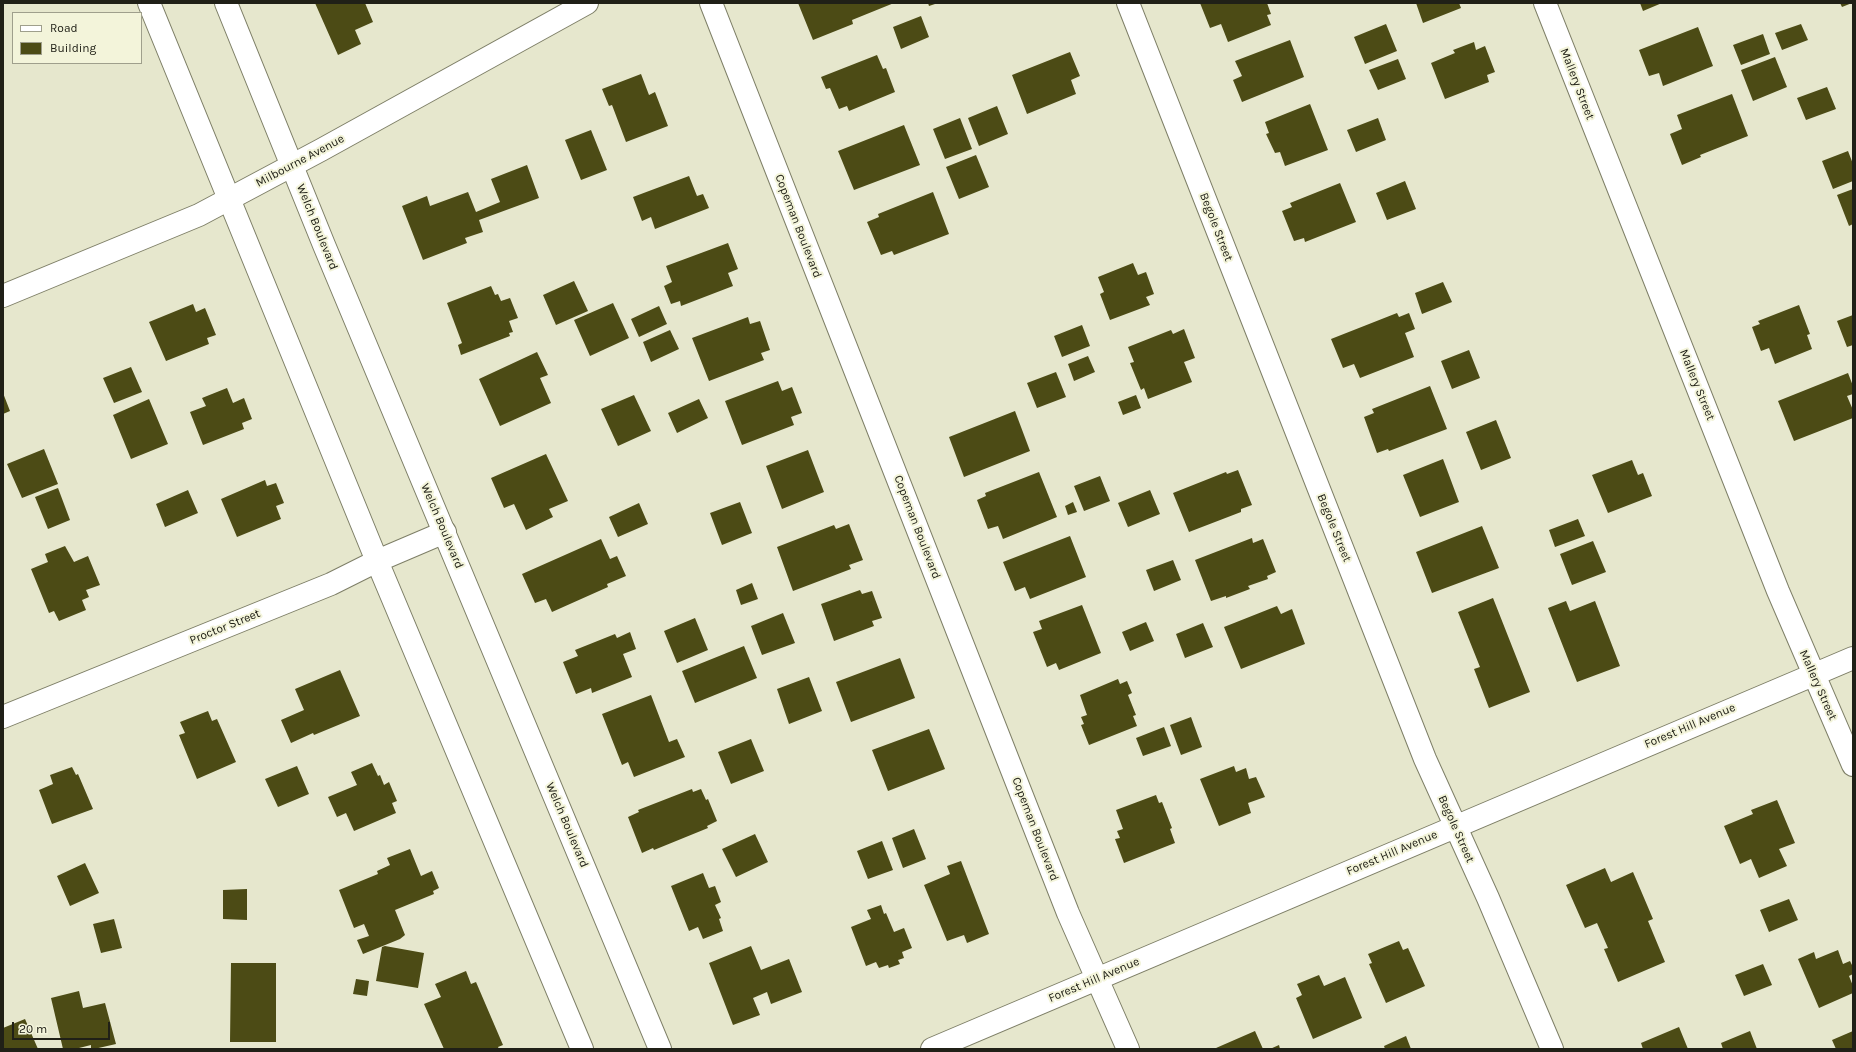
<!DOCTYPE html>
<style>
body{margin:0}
#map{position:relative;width:1856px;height:1052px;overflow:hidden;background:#e6e7cd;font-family:Karla,sans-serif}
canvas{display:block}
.frame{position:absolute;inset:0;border:4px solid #202017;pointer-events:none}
.legend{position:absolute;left:12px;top:12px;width:130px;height:52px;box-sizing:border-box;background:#f3f4da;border:1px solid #9f9f8c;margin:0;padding:5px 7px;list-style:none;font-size:12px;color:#202017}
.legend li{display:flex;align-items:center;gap:8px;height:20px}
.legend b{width:20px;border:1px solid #9f9f8c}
.scale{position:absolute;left:12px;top:1022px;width:98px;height:18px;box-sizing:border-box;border:2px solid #202017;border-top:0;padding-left:5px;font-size:12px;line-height:14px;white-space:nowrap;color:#202017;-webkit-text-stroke:3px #f3f4da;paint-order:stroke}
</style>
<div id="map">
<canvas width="1856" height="1052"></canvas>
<div class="frame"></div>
<ul class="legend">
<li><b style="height:5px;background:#fff"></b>Road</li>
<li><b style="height:11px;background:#4c4b15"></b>Building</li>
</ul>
<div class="scale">20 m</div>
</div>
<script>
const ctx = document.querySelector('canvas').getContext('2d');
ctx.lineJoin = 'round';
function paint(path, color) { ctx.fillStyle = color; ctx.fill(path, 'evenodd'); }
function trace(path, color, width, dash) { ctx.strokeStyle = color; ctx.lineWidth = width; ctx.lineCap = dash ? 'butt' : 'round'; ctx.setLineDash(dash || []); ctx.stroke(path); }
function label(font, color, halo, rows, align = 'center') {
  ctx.font = font + ' Karla,sans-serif'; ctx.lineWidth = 4; ctx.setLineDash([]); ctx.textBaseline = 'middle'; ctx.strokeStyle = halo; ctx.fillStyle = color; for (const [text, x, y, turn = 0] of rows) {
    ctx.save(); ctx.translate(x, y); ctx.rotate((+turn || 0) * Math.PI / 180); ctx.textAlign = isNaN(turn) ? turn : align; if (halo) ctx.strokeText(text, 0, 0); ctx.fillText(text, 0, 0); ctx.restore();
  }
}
paint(new Path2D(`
 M315,3h50l8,19 -18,8 6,14 -23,11z
 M798,3h96l-42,17 1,4 -40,16z
 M928,3h10l-9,3z
 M1200,3h67l4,11 -4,1 4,10 -43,17 -7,-18 -11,4z
 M1416,3h43l2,5 -38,15z
 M1640,3h22l-19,8z
 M1840,3h12l-10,4z
 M921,16l8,21 -28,12 -8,-22z
 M1386,24l11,27 -32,13 -11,-27z
 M1801,24l7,16 -26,10 -7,-17z
 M1698,27l15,39 -50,20 -4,-13 -10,3 -10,-26z
 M1763,34l7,20 -29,11 -8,-20z
 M1290,40l14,37 -62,25 -9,-22 9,-4 -7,-15z
 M1474,42l2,8 9,-4 10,26 -8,3 2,7 -44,17 -14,-36 24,-10 -2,-3z
 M1070,52l10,24 -9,4 5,14 -49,20 -15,-39z
 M877,55l6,14 3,-1 9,24 -46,19 -2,-5 -8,3 -9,-21 -4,1 -5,-12z
 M1775,57l12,30 -34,14 -12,-31z
 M1398,59l8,20 -28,11 -9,-20z
 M641,74l8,21 6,-3 13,34 -42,16 -14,-37 -3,1 -7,-17z
 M1827,87l9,22 -30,11 -9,-22z
 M1732,94l16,42 -48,19 1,2 -19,8 -12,-31 12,-5 -5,-14z
 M1310,104l18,46 -43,16 -5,-14 -5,1 -9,-19 3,-1 -4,-11z
 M997,106l11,28 -29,12 -11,-28z
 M960,118l12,31 -27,10 -12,-30z
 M1378,118l8,22 -30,12 -9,-22z
 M904,125l16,40 -66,25 -16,-39z
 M591,130l16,40 -26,10 -16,-40z
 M1848,151l5,13v17l-20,8 -11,-28z
 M976,155l13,32 -30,12 -13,-32z
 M527,165l12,33 -60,22 4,12 -18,6 2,5 -44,17 -21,-54 25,-10 3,10 38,-14 8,20 24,-10 -9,-23z
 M689,176l8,20 6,-2 6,14 -54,21 -4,-12 -9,4 -9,-24z
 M1405,181l11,28 -29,11 -11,-27z
 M1340,183l16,39 -51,20 -1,-4 -10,3 -12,-30 10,-4 -2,-4z
 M1853,189v35l-4,2 -12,-31z
 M933,192l16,42 -55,21 -2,-4 -11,4 -14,-33 12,-5 -1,-3z
 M728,243l10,26 -10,4 5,13 -52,20 -1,-5 -9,3 -7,-18 8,-4 -6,-16z
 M1133,263l5,12 8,-3 8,22 -8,3 4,8 -40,15 -10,-26 4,-2 -6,-15z
 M574,281l14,30 -32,14 -13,-30z
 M1443,282l9,20 -30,12 -7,-21z
 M491,286l4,9 3,-1 3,7 9,-3 8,20 -9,3 4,11 -4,1 1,3 -49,19 -3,-10 4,-2 -15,-40z
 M613,303l16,35 -39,18 -16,-36z
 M193,304l3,8 9,-4 11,27 -9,3 2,6 -43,17 -17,-39z
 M1799,305l11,29 -3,1 5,14 -37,15 -6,-16 -8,3 -9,-24 8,-3 -2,-3z
 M659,306l8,18 -28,13 -8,-18z
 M1397,313l2,4 10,-4 6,16 -10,4 9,24 -54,21 -6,-14 -11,4 -12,-29z
 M1853,315v30l-6,2 -10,-26z
 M748,317l2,7 10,-3 10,29 -9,3 3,7 -55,21 -17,-43z
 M1082,325l8,21 -28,11 -8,-21z
 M1184,329l11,29 -11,4 8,20 -44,17 -4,-11 -3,2 -11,-27 4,-1 -6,-15 43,-17 2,4z
 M670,330l9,19 -28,13 -8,-20z
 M1469,350l11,28 -28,11 -11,-28z
 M537,352l11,23 -8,3 11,25 -51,23 -21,-47z
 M1088,356l7,16 -21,9 -6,-17z
 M131,367l11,25 -28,11 -11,-25z
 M1056,372l10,25 -29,11 -10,-25z
 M1848,373l5,13v8l-6,2 6,14v8l-59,23 -16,-40z
 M778,381l4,10 10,-4 10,26 -11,4 3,8 -52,20 -17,-44z
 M1430,386l17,43 -58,22 -1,-2 -11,4 -13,-36 10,-4 -2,-4z
 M227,388l6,15 11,-5 8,21 -10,4 2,6 -41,16 -13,-33 16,-6 -4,-8z
 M3,393l7,18 -7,3z
 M634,395l17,36 -33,15 -17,-37z
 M1136,395l5,13 -18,7 -5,-13z
 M149,399l19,45 -37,15 -18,-44z
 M699,399l9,19 -31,15 -9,-20z
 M1015,411l15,40 -66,26 -15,-40z
 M1496,420l15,38 -30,12 -15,-38z
 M44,449l14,35 -36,14 -15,-34z
 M808,450l16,42 -42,17 -16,-43z
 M546,454l22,47 -19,8 4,8 -27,13 -12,-26 -10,4 -13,-30z
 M1443,459l16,43 -39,15 -17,-42z
 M1632,460l6,15 5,-2 9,23 -44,17 -16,-38z
 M1238,470l14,35 -11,4v3l-52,20 -16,-39 53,-21 1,2z
 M1039,472l18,45 -54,22 -5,-13 -10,3 -11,-29 9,-4 -1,-3z
 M1100,476l10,25 -26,10 -10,-25z
 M265,480l2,6 9,-3 8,20 -8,3 5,13 -44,18 -16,-38z
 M58,488l12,32 -22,9 -13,-32z
 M188,490l10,23 -33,14 -9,-23z
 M1150,490l10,24 -32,13 -10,-24z
 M740,502l12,31 -30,12 -12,-32z
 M1073,502l4,10 -9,3 -3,-9z
 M639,503l9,21 -30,13 -9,-20z
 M1578,519l7,17 -30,11 -6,-17z
 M849,524l14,36 -14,5 2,4 -58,22 -16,-44 57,-22 2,4z
 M1482,526l17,42 -67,25 -16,-41z
 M1070,536l16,41 -56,22 -5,-12 -10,4 -12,-29z
 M1252,538l1,5 10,-4 13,33 -9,4 1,3 -20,7 2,3 -24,9v-2l-15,5 -16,-41z
 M601,539l9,20 7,-3 9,20 -19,8 1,3 -56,25 -6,-13 -11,4 -13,-29z
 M1593,541l13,31 -34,13 -12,-31z
 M65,546l9,16 14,-6 12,29 -14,5 3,7 -7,3 4,10 -27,11 -5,-10 -5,2 -18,-44 17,-7 -3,-8z
 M1173,560l8,20 -27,11 -8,-21z
 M752,583l6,16 -17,6 -5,-15z
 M860,590l2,4 10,-3 10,27 -10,3 2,5 -40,15 -13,-37z
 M1493,598l37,94 -41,16 -15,-39 6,-2 -22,-55z
 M1566,601l4,10 25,-10 25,65 -43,16 -29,-74z
 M1082,605l19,48 -42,17 -3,-7 -9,4 -14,-35 9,-3 -3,-8z
 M1277,606l4,8 11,-5 13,35 -64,25 -17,-42z
 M783,613l12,30 -33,12 -11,-29z
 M695,618l13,32 -31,13 -13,-32z
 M1146,622l8,19 -24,10 -8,-19z
 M1203,623l10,24 -28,11 -9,-24z
 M630,632l6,17 -13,5 9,23 -40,16 -1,-5 -15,6 -13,-32 15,-6 -3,-6 40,-16 2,4z
 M744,646l13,32 -62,25 -13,-32z
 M900,658l15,40 -64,24 -15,-40z
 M340,670l20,46 -46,19 -1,-2 -22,10 -10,-23 23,-10 -9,-21z
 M809,677l13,34 -33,13 -12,-35z
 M1118,679l2,5 7,-3 5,12 -4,2 8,20 -3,1 4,10 -48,19 -8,-20 3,-1 -3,-7 6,-2 -7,-20z
 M651,695l18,47 8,-3 8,18 -51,20 -6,-15 -6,3 -20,-51z
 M208,711l4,10 5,-2 19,43 -39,17 -18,-44 6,-2 -5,-11z
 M1191,717l11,30 -21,8 -11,-30z
 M1164,727l7,19 -28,10 -7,-18z
 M929,729l16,40 -57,22 -16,-41z
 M751,739l13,32 -33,13 -13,-32z
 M372,763l6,13 2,-1 4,10 5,-3 8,19 -5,2 4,10 -42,18 -8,-18 -9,4 -9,-20 29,-12 -6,-13z
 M297,766l12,28 -31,13 -13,-28z
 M1234,766l2,6 10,-4 3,11 7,-2 9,20 -17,6 3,10 -32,13 -19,-47z
 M72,767l4,8 2,-1 15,35 -41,15 -13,-34 14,-6 -3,-9z
 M692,789l1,3 8,-3 5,11 2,-1 9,22 -10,5 1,2 -54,22 -1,-2 -11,5 -14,-36 11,-5 -1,-2z
 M1156,795l3,8 3,-1 10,26 -2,1 5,14 -51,20 -9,-24 5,-1 -3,-7 6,-2 -7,-19z
 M1777,800l18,43 -16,6 8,17 -28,12 -8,-19 -11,5 -16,-38 29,-12 -2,-4z
 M914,829l12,30 -23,9 -11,-30z
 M755,834l13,28 -32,15 -14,-28z
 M882,841l11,29 -25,9 -11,-28z
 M410,849l11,27 11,-5 7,17 -6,3 1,3 -39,16 10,25 -5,4 -37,15 -6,-14 12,-4 -5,-12 -10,4 -15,-38 39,-16 -1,-3 13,-6 -3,-7z
 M961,861l28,73 -22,9 -3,-8 -17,6 -23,-56 26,-11 -3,-8z
 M85,863l14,30 -29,13 -13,-30z
 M1605,868l6,14 22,-10 20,47 -5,2 17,41 -47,20 -14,-33 4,-1 -11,-25 -12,5 -19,-43z
 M703,873l6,15 6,-2 6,16 -6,3 6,13 -2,1 4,12 -20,8 -5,-12 -9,4 -18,-45z
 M247,889v31l-24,-1v-29z
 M1789,899l9,21 -29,12 -9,-22z
 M881,905l3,9 2,-1 8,19 10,-4 8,20 -10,4 2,6 -6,2 2,4 -11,4 -1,-3 -9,3 -3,-6 -10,4 -15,-39 20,-8 -4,-9z
 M114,919l8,29 -21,5 -8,-29z
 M1399,941l4,9 5,-2 17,38 -39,17 -17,-39 3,-1 -4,-9z
 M385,946l39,7 -6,35 -42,-7 6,-34z
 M751,946l10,24 28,-11 13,33 -31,12 -4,-12 -14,6 7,17 -27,10 -24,-62z
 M1838,950l5,14 7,-3 3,6v7l-4,2 4,10v7l-34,15 -21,-49 16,-7 2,7z
 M231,963h45v79h-46z
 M1763,964l9,21 -28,11 -9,-21z
 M466,971l5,13 5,-2 27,63 -5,2 1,2h-55l-20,-45 17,-7 -6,-13z
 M1319,975l5,11 21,-9 17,41 -49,21 -17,-41 6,-3 -5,-11z
 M356,979l13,2 -2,15 -14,-2z
 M79,991l4,17 22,-5 11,41 -22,5h-3v-4l-16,4h-12l-12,-51z
 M25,1019l13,30h-35v-21z
 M1679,1027l9,22h-45l-2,-6z
 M1255,1031l8,18h-46l-1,-1z
 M1750,1031l7,18h-34l-2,-6z
 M1853,1031v18h-17l-4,-9z
 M1406,1036l5,13h-26l-1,-3z
 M1279,1045l1,4h-10z`), '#4c4b15');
const street = new Path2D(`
 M711,3l357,910 60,136
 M1128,3l297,756 63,139 64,151
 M1545,3l233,588 75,174
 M3,296l196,-81 122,-65 266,-147
 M3,717l328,-133 46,-23 68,-29
 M932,1049l921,-391`);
const secondary = new Path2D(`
 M149,3l228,558 205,488
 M226,3l98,242 336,804`);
trace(street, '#7e7f67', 24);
trace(secondary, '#7e7f67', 24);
trace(street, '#fff', 22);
trace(secondary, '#fff', 22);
label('12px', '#202017', '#f3f4da', [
 ["Mallery Street",1577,84,69],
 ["Milbourne Avenue",300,161,-28],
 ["Copeman Boulevard",798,226,69],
 ["Welch Boulevard",317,227,68],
 ["Begole Street",1216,227,69],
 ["Mallery Street",1697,385,68],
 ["Welch Boulevard",442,526,67],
 ["Copeman Boulevard",917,527,69],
 ["Begole Street",1334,528,68],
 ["Proctor Street",225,627,-22],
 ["Mallery Street",1818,685,66],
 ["Forest Hill Avenue",1690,726,-23],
 ["Welch Boulevard",567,825,67],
 ["Copeman Boulevard",1035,829,69],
 ["Begole Street",1456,829,66],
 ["Forest Hill Avenue",1392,853,-23],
 ["Forest Hill Avenue",1094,980,-23]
]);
</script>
